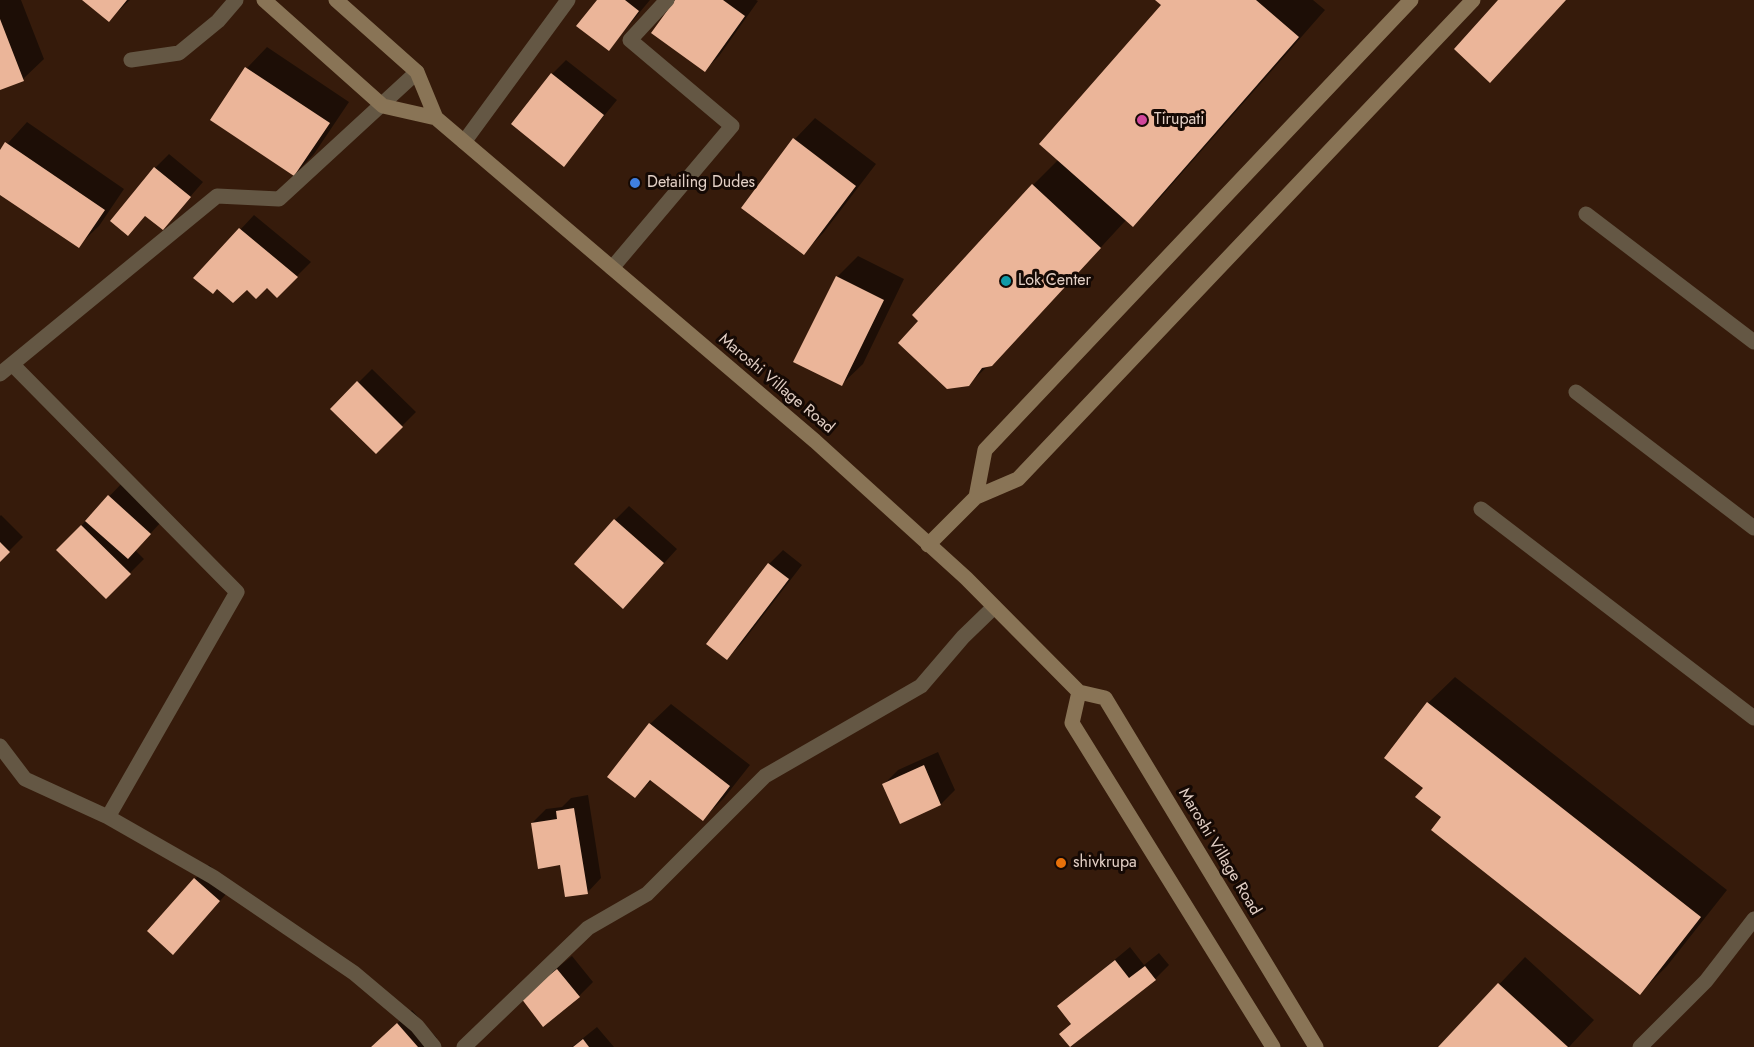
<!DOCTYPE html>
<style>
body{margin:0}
canvas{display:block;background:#361b0b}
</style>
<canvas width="1754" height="1047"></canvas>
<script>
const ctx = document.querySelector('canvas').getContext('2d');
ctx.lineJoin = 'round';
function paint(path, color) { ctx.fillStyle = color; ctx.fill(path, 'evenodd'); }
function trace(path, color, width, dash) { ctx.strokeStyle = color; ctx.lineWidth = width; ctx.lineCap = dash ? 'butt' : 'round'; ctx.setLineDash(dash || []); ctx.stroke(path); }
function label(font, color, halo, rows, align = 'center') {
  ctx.font = font + ' Jost,sans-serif'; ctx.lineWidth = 6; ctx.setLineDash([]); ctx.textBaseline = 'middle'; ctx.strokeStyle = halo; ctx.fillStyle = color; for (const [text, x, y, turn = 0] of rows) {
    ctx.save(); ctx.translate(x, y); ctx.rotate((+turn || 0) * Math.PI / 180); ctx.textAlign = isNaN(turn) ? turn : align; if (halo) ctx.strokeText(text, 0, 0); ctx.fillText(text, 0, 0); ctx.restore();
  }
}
paint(new Path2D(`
 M0,0h21l23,59 -21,20 -23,10z
 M84,0h46l-21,20z
 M599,0h51l-41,49z
 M677,0h79l2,1 -39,55 -14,14z
 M1157,0h156l12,10 -165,188 -27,27 -6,-6 -109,118 -50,48 65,-200 25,-25 105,-155z
 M267,47l82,55 -35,52 -20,21 -82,-55 35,-52z
 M566,60l51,40 -53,65 -12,-91z
 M815,118l61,46 -52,68 -20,21 -61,-45 52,-69z
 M27,122l97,67 -25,37 -21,20 -78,-53v-41z
 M169,154l34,28 -40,46 -17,-13 -18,19 27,-66z
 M254,215l57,47 -34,34 -10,-10 -50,1 -22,-9z
 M858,256l46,23 -41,85 -21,20 -5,-107z
 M372,369l44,43 -40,40 -44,-43z
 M123,482l41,37 -29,31 9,9 -38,38 -48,-47z
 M629,506l48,43 -40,44 -22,-73z
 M1,515l22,22 -23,23v-44z
 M783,550l19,15 -61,79 -14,14 42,-94z
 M1455,677l272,213 -60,76 -27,27 -197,-176 -18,-30 3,-84z
 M671,704l79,61 -26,33 -21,21 -51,-39 -17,16 15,-72z
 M938,752l17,38 -14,14 -41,18 -16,-38 14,-14z
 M588,795l13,83 -14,15 -55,-70 14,-14 16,-2 9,-9z
 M209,865l24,21 -46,53 8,-60z
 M1130,947l14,18 15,-12 10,12 -14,14 -94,55 11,-11 -13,-17z
 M572,956l21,26 -14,14 -42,-12z
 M1525,957l69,63 -25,27h-129z
 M412,1010l25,28 -9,9h-57z
 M597,1027l17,20h-42z`), '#0007');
paint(new Path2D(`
 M82,0h45l-18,22z
 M597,0h28l14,11 -30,40 -33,-25z
 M675,0h48l22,16 -40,56 -54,-39z
 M1155,0h101l43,37 -166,190 -94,-83 122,-139z
 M1498,0h68l-76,83 -36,-34z
 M0,19l24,62 -24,9z
 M245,67l85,56 -36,53 -84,-56z
 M551,73l53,42 -40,52 -53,-43z
 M793,138l63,48 -52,69 -63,-47z
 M5,142l100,68 -26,38 -79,-53v-45z
 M154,167l37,30 -28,33 -18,-14 -17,20 -18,-15z
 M1032,184l69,64 -109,118 -10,2 -13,18 -22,3 -49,-46 20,-22 -6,-6z
 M239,228l59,49 -21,21 -10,-10 -11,11 -9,-9 -14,13 -16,-14 -4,5 -20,-16z
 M836,276l48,24 -42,86 -49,-24z
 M357,381l46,46 -27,27 -46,-45z
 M108,495l43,39 -23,25 -43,-38z
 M614,519l50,44 -41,46 -49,-45z
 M81,525l50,49 -25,25 -50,-49z
 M0,542l10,10 -10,10z
 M768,563l21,16 -62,81 -21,-16z
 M1427,702l274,215 -61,78 -209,-165 10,-13 -26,-20 8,-9 -39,-30z
 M649,723l81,63 -27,35 -53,-41 -15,18 -28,-21z
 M924,765l17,40 -41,19 -18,-40z
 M574,808l14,86 -23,3 -5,-32 -22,4 -7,-46 26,-4 -1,-8z
 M194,878l26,23 -47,54 -26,-24z
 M1115,960l14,18 16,-12 11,14 -86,67 -11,-13 12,-10 -14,-18z
 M557,969l23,28 -37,30 -22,-29z
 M1498,983l70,64h-130z
 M397,1023l21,24h-47z
 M583,1039l6,8h-16z`), '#ebb599');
trace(new Path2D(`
 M131,60l48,-7 39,-32 18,-21
 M1586,214l168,128
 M612,268l120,-142 -102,-86 37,-40
 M1576,392l178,136
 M1481,509l273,209
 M1640,1047l66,-66 48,-62`), '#645744', 15);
trace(new Path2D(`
 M464,142l104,-142
 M12,364l225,228 -129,225
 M0,374l217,-178 62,3 138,-127
 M0,746l25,33 83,38 105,60 141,96 63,53 17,21
 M464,1047l124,-119 59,-34 118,-118 156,-90 42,-49 31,-30`), '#645744', 15);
trace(new Path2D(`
 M264,0l119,106 53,12
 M336,0l81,72 19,46 379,323 151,137 113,114 26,6 211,349
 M976,497l9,-47 426,-450
 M928,545l48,-48 42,-18 455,-479
 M1079,692l-7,31 201,324`), '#897456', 15);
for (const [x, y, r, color] of [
 [1142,120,6,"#d1479c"],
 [635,183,6,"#3f7fe0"],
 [1006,281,6,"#0f9aa8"],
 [1061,863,6,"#e8710a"]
]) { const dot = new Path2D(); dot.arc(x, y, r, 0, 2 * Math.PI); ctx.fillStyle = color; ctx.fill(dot); trace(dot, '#150904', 2); }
label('16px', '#e3d0c6', '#150904', [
 ["Tirupati",1154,120],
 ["Detailing Dudes",647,183],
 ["Lok Center",1018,281],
 ["shivkrupa",1073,863]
], 'left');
label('16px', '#e3d0c6', '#150904', [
 ["Maroshi Village Road",776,384,40],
 ["Maroshi Village Road",1219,852,59]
]);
</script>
